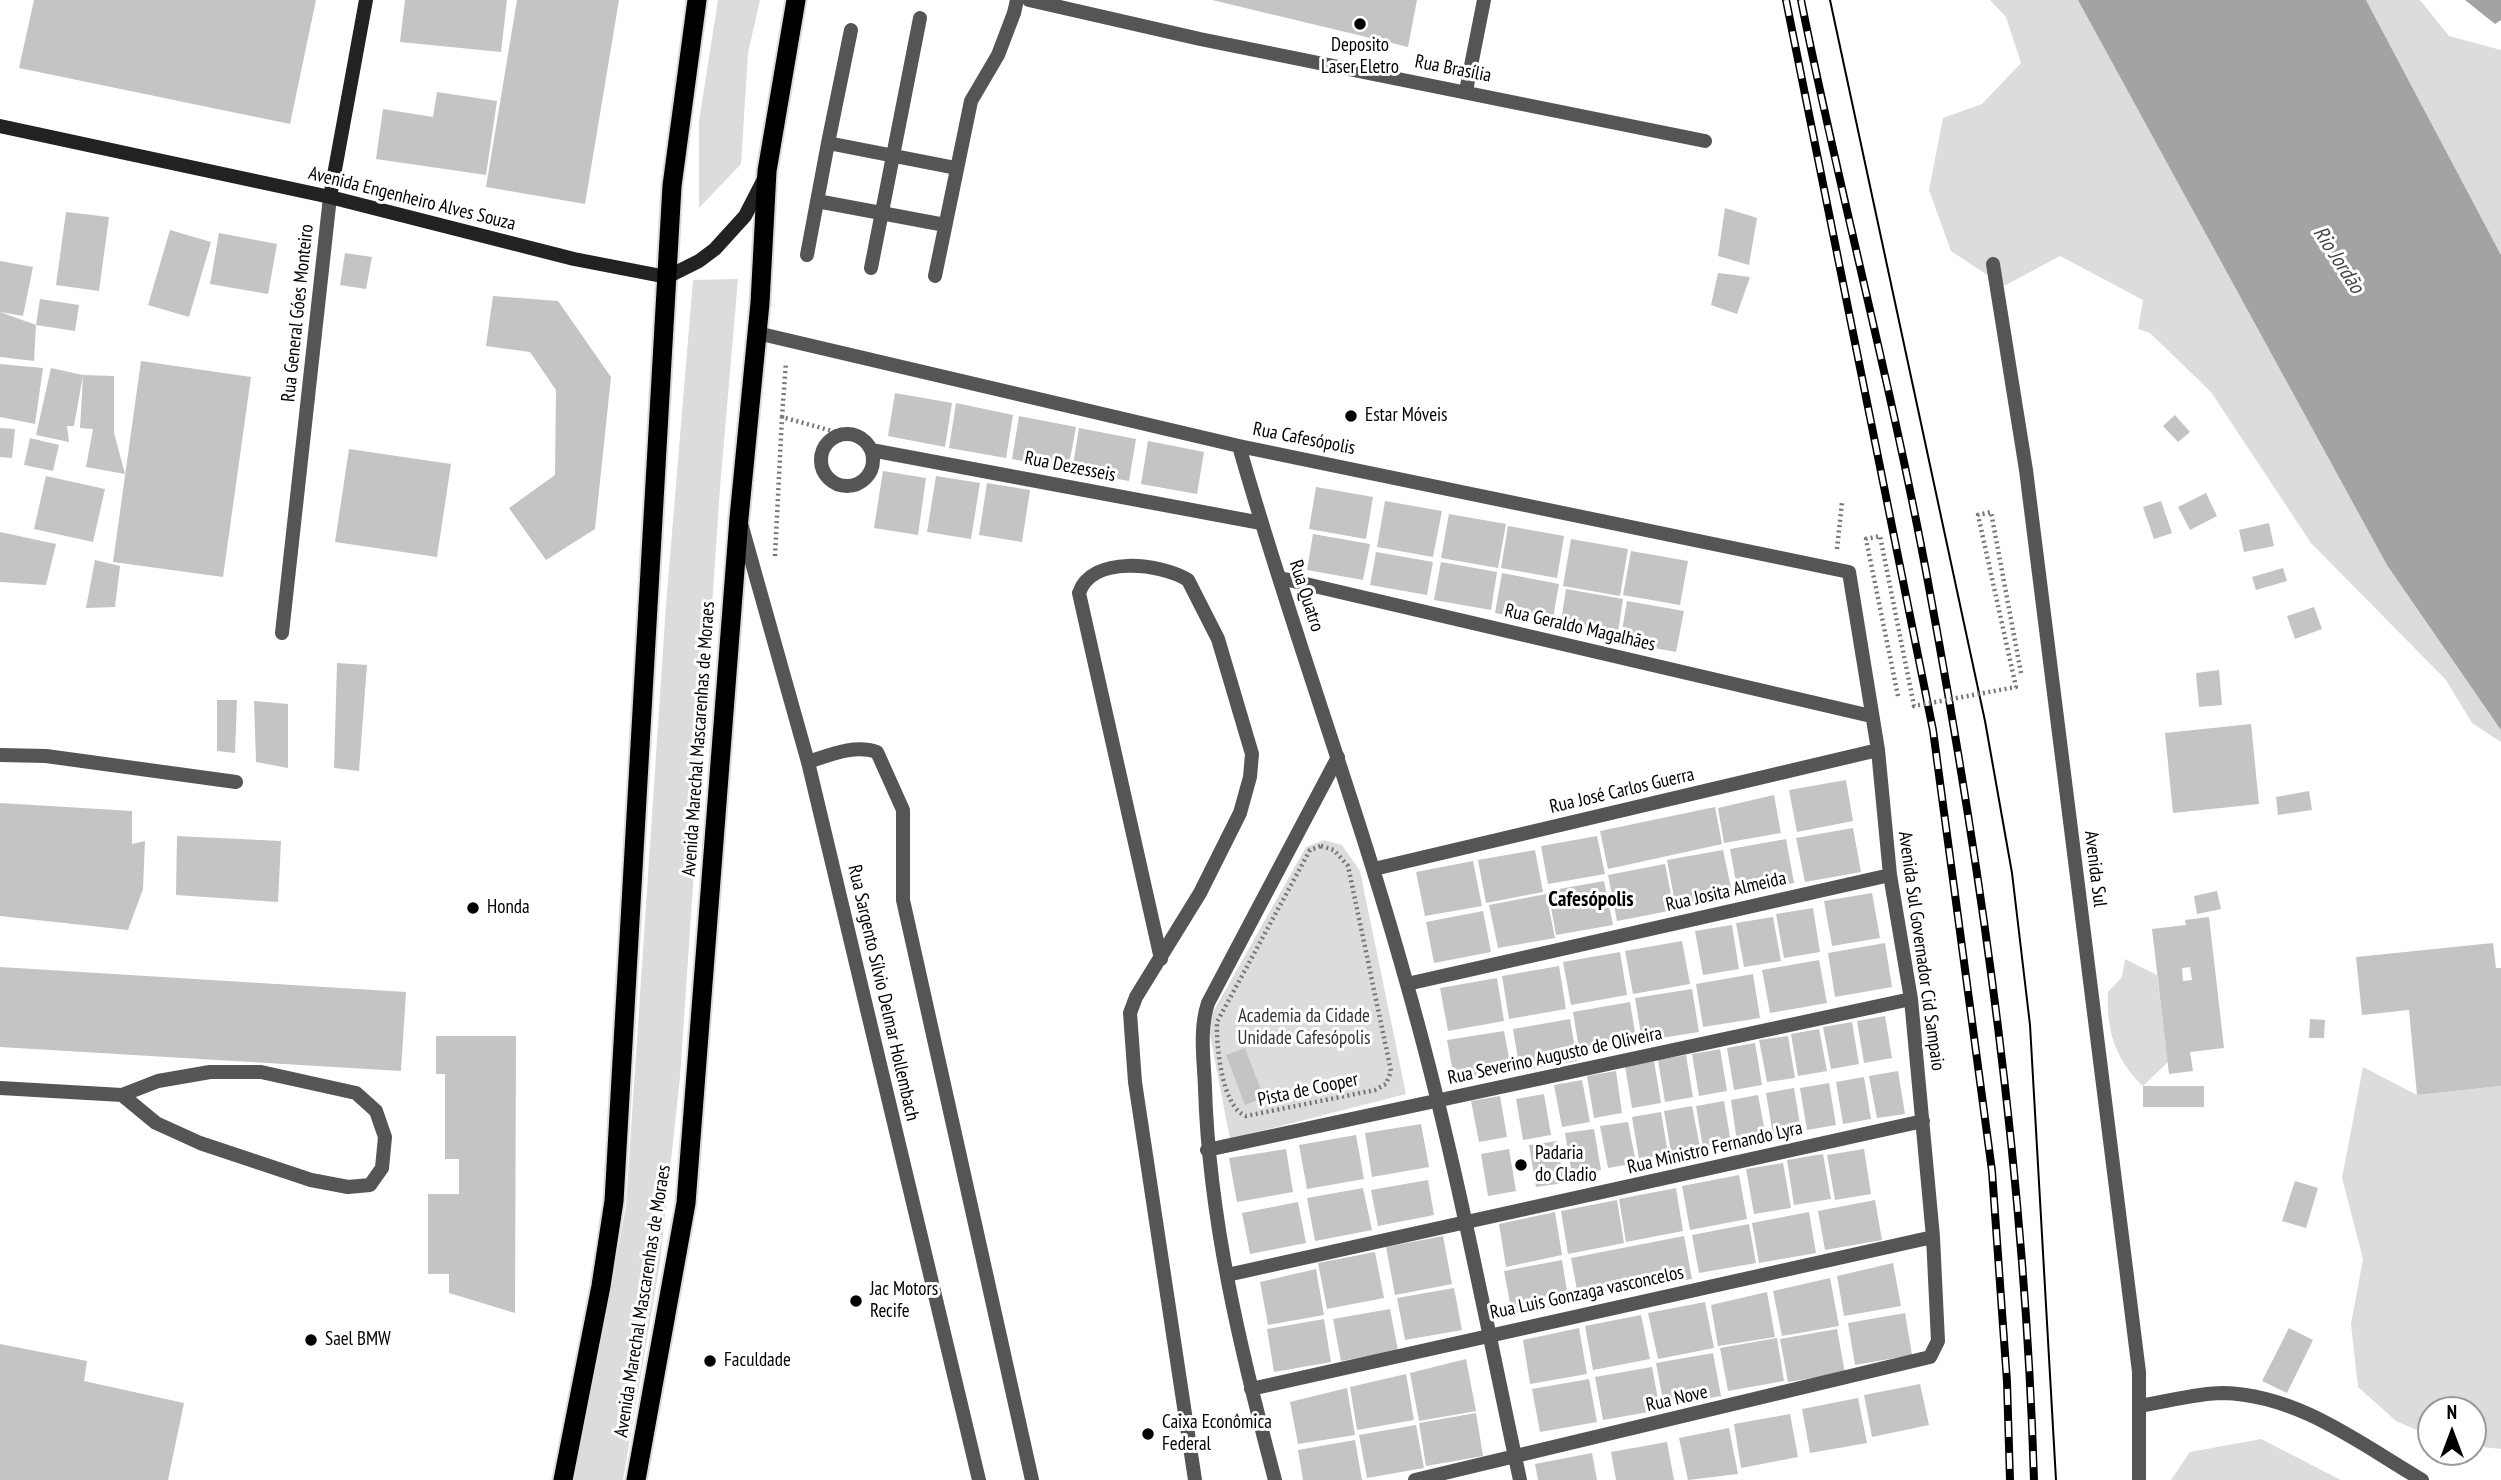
<!DOCTYPE html>
<meta charset="utf-8">
<style>
body{margin:0}
#map{position:relative;width:2501px;height:1480px;overflow:hidden;background:#fff;font-family:"PT Sans Narrow",sans-serif}
canvas{display:block}
.north{position:absolute;left:2417px;top:1396px;width:70px;height:70px;box-sizing:border-box;background:#fff;border:2px solid #999;border-radius:50%;rotate:0deg;font-size:19px;font-weight:700;line-height:28px;text-align:center;color:#000}
.north::after{content:'';display:block;margin:auto;width:24px;height:32px;background:#000;clip-path:polygon(50% 0,100% 100%,50% 72%,0 100%)}
</style>
<div id="map">
<canvas width="2501" height="1480"></canvas>
<div class="north">N</div>
</div>
<script>
const ctx = document.querySelector('canvas').getContext('2d');
ctx.lineJoin = 'round';
function paint(path, color) { ctx.fillStyle = color; ctx.fill(path, 'evenodd'); }
function trace(path, color, width, dash) { ctx.strokeStyle = color; ctx.lineWidth = width; ctx.lineCap = dash ? 'butt' : 'round'; ctx.setLineDash(dash || []); ctx.stroke(path); }
function label(font, color, halo, rows, align = 'center') {
  ctx.font = font + ' "PT Sans Narrow",sans-serif'; ctx.lineWidth = 6; ctx.setLineDash([]); ctx.textBaseline = 'middle'; ctx.strokeStyle = halo; ctx.fillStyle = color; for (const [text, x, y, turn = 0] of rows) {
    ctx.save(); ctx.translate(x, y); ctx.rotate((+turn || 0) * Math.PI / 180); ctx.textAlign = isNaN(turn) ? turn : align; if (halo) ctx.strokeText(text, 0, 0); ctx.fillText(text, 0, 0); ctx.restore();
  }
}
paint(new Path2D(`
 M718,0h42l-12,53 -7,111 -42,44v-87z
 M1990,0h131l380,653v89l-29,-19 -26,-43 -135,-137 -100,-151 -61,-59 -12,-4 5,-29 -83,-44 -56,30 -53,-35 -22,-61 14,-72 39,-14 39,-41 -15,-46z
 M2366,0h54l29,36 52,14v205z
 M738,279l-18,209 -40,589 -20,185 -37,218h-52l31,-140 24,-135 40,-600 27,-325z
 M1324,840l18,5 18,26 46,223 -176,45 -22,-114 4,-11 94,-167z
 M2125,959l32,16 11,87 -25,24c-28,-26 -37,-57 -35,-94l14,-15z
 M2363,1067l54,28 84,-9v363l-28,-3v-36h-42v26l-35,-15 -38,-34 -7,-63 12,-65 -21,-81z
 M2261,1439l80,41h-170l19,-28z`), '#dcdcdc');
paint(new Path2D(`
 M2078,0h288l135,255v475l-114,-165z
 M2465,0h36v20l-6,4z`), '#a3a3a3');
paint(new Path2D(`
 M34,0h282l-26,124 -271,-56z
 M405,0h102l-6,52 -101,-10z
 M517,0h102l-34,204 -99,-17z
 M1212,0h205l-9,47z
 M437,92l60,9 -11,74 -110,-16 7,-50 50,8z
 M1725,208l32,10 -8,47 -31,-9z
 M66,212l43,5 -10,74 -43,-6z
 M170,230l41,12 -22,75 -41,-12z
 M219,233l58,11 -9,50 -58,-10z
 M345,253l27,4 -6,32 -26,-4z
 M0,261l33,6 -10,49 -23,-4z
 M1718,273l32,4 -13,37 -26,-9z
 M493,296l65,5 53,76 -16,152 -49,31 -37,-52 46,-33 1,-85 -26,-38 -44,-6z
 M40,299l39,6 -4,26 -39,-6 -2,36 -34,-4v-45l36,13z
 M141,361l110,16 -28,200 -110,-15z
 M0,364l43,4 -8,56 -35,-7z
 M51,368l32,7 31,1v57l11,41 -39,-7 7,-38 -13,-1 3,-53 -9,51h-7l2,16 -33,-7z
 M895,393l57,10 -7,44 -57,-11z
 M956,403l57,12 -7,43 -57,-10z
 M2175,415l15,17 -12,10 -15,-16z
 M1019,416l57,11 -8,43 -56,-11z
 M0,428l15,1 -3,29 -12,-1z
 M1079,428l57,11 -7,42 -57,-10z
 M30,438l29,7 -6,26 -29,-6z
 M1148,441l56,11 -7,42 -56,-10z
 M349,449l102,15 -14,93 -102,-15z
 M883,471l43,7 -8,57 -44,-7z
 M46,476l59,13 -12,53 -59,-13z
 M936,476l44,7 -9,56 -44,-7z
 M987,483l43,7 -8,52 -43,-7z
 M1316,487l57,10 -7,42 -57,-10z
 M2206,493l11,23 -27,14 -12,-23z
 M1385,501l57,10 -9,46 -56,-10z
 M2161,501l11,32 -18,6 -11,-32z
 M1449,514l57,10 -8,44 -57,-10z
 M2269,523l5,23 -30,6 -5,-22z
 M1508,526l56,10 -7,42 -56,-10z
 M0,532l56,12 -10,41 -46,-3z
 M1313,534l57,10 -7,36 -56,-10z
 M1571,539l57,10 -8,47 -57,-10z
 M1631,551l57,10 -8,44 -57,-10z
 M1376,552l57,10 -6,33 -57,-10z
 M95,560l25,6 -5,41 -29,1z
 M1441,562l56,10 -6,38 -57,-10z
 M2283,568l4,13 -31,9 -4,-13z
 M1502,573l57,11 -7,40 -57,-11z
 M1566,589l57,10 -6,40 -57,-11z
 M1627,601l57,10 -8,41 -56,-10z
 M2314,607l8,22 -27,10 -8,-23z
 M337,663l30,2 -8,106 -25,-3z
 M2219,670l3,35 -23,2 -3,-34z
 M217,700h20l-2,53 -18,-2z
 M254,701l34,3v64l-32,-6z
 M2251,724l8,80 -86,9 -8,-80z
 M1846,780l7,41 -56,11 -8,-42z
 M2309,791l3,19 -34,5 -2,-18z
 M1774,795l7,38 -57,10 -6,-35z
 M0,803l132,8v33l13,-3 -2,48 -15,41 -128,-14z
 M1715,807l7,37 -114,25 -8,-38z
 M1853,828l8,44 -56,10 -9,-44z
 M177,836l104,5 -3,61 -102,-7z
 M1597,836l8,38 -57,10 -7,-38z
 M1786,839l8,44 -56,10 -8,-44z
 M1535,850l8,42 -57,11 -8,-43z
 M1723,850l10,47 -57,11 -9,-48z
 M1473,861l9,45 -57,10 -9,-44z
 M1665,864l9,46 -57,11 -9,-46z
 M1604,881l9,44 -57,10 -8,-44z
 M2217,891l4,18 -24,5 -3,-18z
 M1872,893l8,45 -48,8 -8,-45z
 M1546,894l9,44 -57,10 -9,-43z
 M1813,908l7,44 -36,6 -8,-44z
 M1483,911l8,41 -57,11 -8,-41z
 M1773,917l8,44 -37,6 -8,-44z
 M2209,917l15,131 -34,4 3,19 -24,3 -17,-145 34,-4 -1,-5zM2190,967l2,13 -9,1 -1,-13z
 M1732,925l7,44 -36,6 -8,-44z
 M1682,941l8,43 -57,10 -8,-43z
 M1885,943l7,44 -57,10 -7,-44z
 M2493,943l3,25h5v118l-84,9 -8,-85 -47,5 -6,-58z
 M1620,952l7,43 -56,10 -8,-43z
 M1819,960l8,43 -57,10 -8,-43z
 M1559,966l7,43 -57,10 -7,-43z
 M0,967l406,25 -5,79 -401,-24z
 M1753,974l7,44 -57,9 -7,-43z
 M1497,978l7,43 -56,10 -8,-43z
 M1692,989l7,43 -57,9 -7,-43z
 M1630,1002l7,43 -57,10 -7,-43z
 M1885,1016l7,42 -28,5 -7,-42z
 M1570,1019l7,42 -57,10 -7,-42z
 M2310,1019l15,1 -1,18h-15z
 M1852,1022l7,42 -28,5 -8,-42z
 M1819,1029l8,42 -29,5 -7,-42z
 M1504,1031l8,42 -57,10 -8,-43z
 M436,1036h80l-1,277 -66,-20v-19h-21v-80h31v-35h-14v-85h-9z
 M1788,1036l7,42 -28,4 -8,-42z
 M1755,1043l7,42 -28,5 -7,-42z
 M1245,1048l19,50 -19,7 -19,-50z
 M1720,1049l7,42 -28,5 -7,-42z
 M1686,1055l7,42 -28,5 -7,-42z
 M1654,1061l7,42 -29,5 -7,-42z
 M1616,1071l6,42 -28,5 -7,-42z
 M1898,1071l7,43 -28,4 -8,-42z
 M1864,1077l7,42 -28,5 -7,-42z
 M1582,1080l8,42 -28,5 -8,-42z
 M1829,1083l7,42 -29,5 -7,-42z
 M2143,1086h61v21h-61z
 M1794,1088l7,42 -28,5 -7,-42z
 M1544,1094l7,41 -28,5 -7,-41z
 M1758,1095l8,42 -29,5 -6,-42z
 M1500,1096l7,41 -28,5 -8,-41z
 M1724,1101l7,42 -28,5 -7,-42z
 M1692,1106l8,41 -29,5 -7,-41z
 M1661,1112l7,42 -29,5 -7,-42z
 M1628,1122l8,41 -28,5 -8,-42z
 M1421,1124l8,43 -57,10 -7,-44z
 M1594,1129l7,41 -29,5 -7,-42z
 M1356,1135l8,44 -57,10 -8,-44z
 M1557,1141l7,42 -28,4 -7,-42z
 M1286,1149l7,43 -56,10 -8,-44z
 M1509,1149l7,42 -28,5 -7,-42z
 M1864,1149l7,45 -36,6 -8,-45z
 M1823,1154l8,45 -37,6 -7,-45z
 M1783,1163l8,45 -37,6 -8,-45z
 M1739,1175l8,44 -57,11 -8,-44z
 M1428,1180l6,35 -56,11 -7,-36z
 M2295,1181l23,7 -12,40 -24,-7z
 M1363,1188l9,42 -57,11 -8,-43z
 M1676,1188l7,43 -57,11 -7,-43z
 M1617,1200l7,43 -56,11 -7,-43z
 M1875,1200l7,40 -57,10 -7,-39z
 M1298,1202l8,41 -56,11 -8,-41z
 M1555,1212l7,43 -56,12 -7,-43z
 M1809,1212l7,41 -57,10 -7,-40z
 M1749,1224l7,39 -57,10 -7,-38z
 M1443,1236l9,48 -57,11 -9,-48z
 M1684,1236l8,43 -114,16 -7,-37z
 M1375,1252l9,46 -57,11 -9,-46z
 M1562,1260l7,44 -57,10 -8,-43z
 M1893,1263l8,43 -57,10 -7,-40z
 M1316,1269l8,46 -56,10 -8,-43z
 M1830,1278l9,48 -57,10 -9,-45z
 M1454,1288l8,42 -57,10 -8,-42z
 M1767,1292l8,45 -57,9 -7,-41z
 M1705,1302l9,46 -56,11 -10,-46z
 M1390,1309l8,42 -57,10 -8,-42z
 M1905,1313l7,42 -57,10 -7,-42z
 M1641,1315l9,44 -57,11 -8,-44z
 M1324,1319l7,43 -57,10 -7,-43z
 M1579,1328l8,46 -57,10 -7,-44z
 M2289,1328l24,12 -26,53 -25,-12z
 M1837,1329l8,44 -57,9 -8,-43z
 M1777,1338l7,43 -56,10 -8,-43z
 M0,1344l87,17 -3,20 100,22 -16,77h-168z
 M1713,1353l8,43 -57,10 -8,-43z
 M1466,1359l10,52 -57,10 -9,-48z
 M1652,1367l8,43 -57,10 -8,-43z
 M1406,1374l8,46 -57,10 -7,-43z
 M1589,1379l8,43 -57,10 -8,-43z
 M1920,1384l9,41 -57,12 -8,-42z
 M1347,1388l8,47 -57,9 -8,-42z
 M1858,1398l9,45 -57,10 -8,-44z
 M1476,1413l7,43 -57,10 -7,-43z
 M1790,1414l8,43 -57,11 -7,-44z
 M1416,1425l8,43 -57,10 -8,-43z
 M1729,1428l9,46 -50,6 -9,-42z
 M1355,1440l7,40h-59l-5,-30z
 M1667,1442l7,38h-58l-5,-28z
 M1592,1453l5,27h-59l-3,-16z`), '#c4c4c4');
const trunk = new Path2D(`
 M563,1480l38,-194 13,-85 58,-1015 25,-186
 M636,1480l50,-277 53,-685 21,-215 7,-132 29,-171`);
trace(trunk, '#dbdbdb', 23);
trace(new Path2D(`
 M782,417l4,-55
 M1837,549l5,-47
 M775,556l7,-139 61,17
 M1321,846l13,4 14,16 43,205 -5,13 -11,6 -129,26c-24,-8 -30,-71 -29,-94l93,-172z`), '#777', 4.5, [2, 3.5]);
trace(new Path2D(`
 M851,30l-23,113 128,25
 M1466,91l18,-91
 M817,201l128,24
 M807,255l21,-112
 M871,268l49,-250
 M935,276l36,-175 27,-46 16,-42
 M0,755l46,1 190,26
 M808,762c22,-7 46,-18 69,-10l26,58v90l129,580
 M1161,959l-82,-366c13,-38 81,-30 109,-13l30,59 34,115 -2,23 -10,36 -40,80 -64,104 -6,16 5,69 60,398
 M0,1088l122,7 36,-14 52,-9h51l95,21 20,18 9,26 -3,31 -12,17 -22,2 -37,-7 -111,-37 -44,-20 -34,-28
 M2139,1406c27,-4 57,-13 84,-13 76,2 136,50 199,87`), '#555', 14);
trace(new Path2D(`
 M1029,0l171,39 505,102
 M1014,13l3,-13
 M1993,264l33,206 113,902v108
 M757,333l482,113 610,126 29,178 12,125 21,124 22,238 5,104 -8,16 -515,123
 M821 460a26 26 0 1 1 52 0a26 26 0 1 1-52 0Z
 M1239,446c51,180 117,355 167,535 47,164 78,332 114,499
 M871,450l390,73
 M742,527l66,235 171,718
 M1280,578l591,138
 M282,633l48,-436
 M1374,869l504,-119
 M1407,984l483,-109
 M1207,1150l704,-151
 M1227,1275l696,-154
 M1251,1389l682,-152
 M1275,1480c-34,-128 -66,-260 -70,-392 -1,-28 -6,-58 3,-85l130,-246`), '#555', 14);
trace(new Path2D(`
 M0,126l330,71 244,62 93,18 32,-16 16,-12 30,-33 19,-37
 M330,197l36,-197`), '#222', 14);
trace(trunk, '#000', 19);
trace(new Path2D(`
 M1830,0l155,721 27,152 18,152 26,455`), '#000', 2);
const rail = new Path2D(`
 M1786,0l147,730 59,441 15,211 3,98
 M1801,0c39,195 91,387 127,582 55,297 97,596 106,898`);
trace(rail, '#000', 8);
trace(rail, '#fff', 5, [16]);
trace(new Path2D(`
 M1898,696l-32,-157 14,-3 34,170 102,-19 -38,-172 13,-3 30,161`), '#777', 4.5, [2, 3.5]);
for (const [x, y, r, color] of [
 [1360,24,7,"#000"],
 [1351,416,7,"#000"],
 [473,908,7,"#000"],
 [1521,1165,7,"#000"],
 [856,1301,7,"#000"],
 [311,1340,7,"#000"],
 [710,1361,7,"#000"],
 [1148,1434,7,"#000"]
]) { const dot = new Path2D(); dot.arc(x, y, r, 0, 2 * Math.PI); ctx.fillStyle = color; ctx.fill(dot); trace(dot, '#fff', 2.5); }
label('19px', '#000', '#fff', [
 ["Deposito",1360,46,"center"],
 ["Laser Eletro",1360,68,"center"],
 ["Estar Móveis",1365,416],
 ["Honda",487,908],
 ["Padaria",1535,1154],
 ["do Cladio",1535,1176],
 ["Jac Motors",870,1290],
 ["Recife",870,1312],
 ["Sael BMW",325,1340],
 ["Faculdade",724,1361],
 ["Caixa Econômica",1162,1423],
 ["Federal",1162,1445]
], 'left');
label('19px', '#000', '#fff', [
 ["Rua Brasília",1453,69,11],
 ["Avenida Engenheiro Alves Souza",412,199,14],
 ["Rua General Góes Monteiro",298,313,-84],
 ["Rua Cafesópolis",1304,439,11],
 ["Rua Dezesseis",1070,467,11],
 ["Rua Quatro",1306,596,72],
 ["Rua Geraldo Magalhães",1580,628,13],
 ["Avenida Marechal Mascarenhas de Moraes",699,739,-86],
 ["Rua José Carlos Guerra",1622,791,-13],
 ["Avenida Sul",2095,869,83],
 ["Rua Josita Almeida",1726,892,-13],
 ["Avenida Sul Governador Cid Sampaio",1921,951,82],
 ["Rua Sargento Sílvio Delmar Hollembach",883,993,77],
 ["Rua Severino Augusto de Oliveira",1555,1056,-12],
 ["Pista de Cooper",1308,1090,-12],
 ["Rua Ministro Fernando Lyra",1715,1148,-13],
 ["Rua Luis Gonzaga vasconcelos",1587,1293,-12],
 ["Avenida Marechal Mascarenhas de Moraes",643,1301,-81],
 ["Rua Nove",1677,1399,-13]
]);
label('19px', '#333', '#fff', [
 ["Academia da Cidade",1304,1017],
 ["Unidade Cafesópolis",1304,1039]
]);
label('italic 21px', '#444', '#fff', [
 ["Rio Jordão",2338,260,57]
]);
label('bold 21px', '#000', '#fff', [
 ["Cafesópolis",1591,900]
]);
</script>
